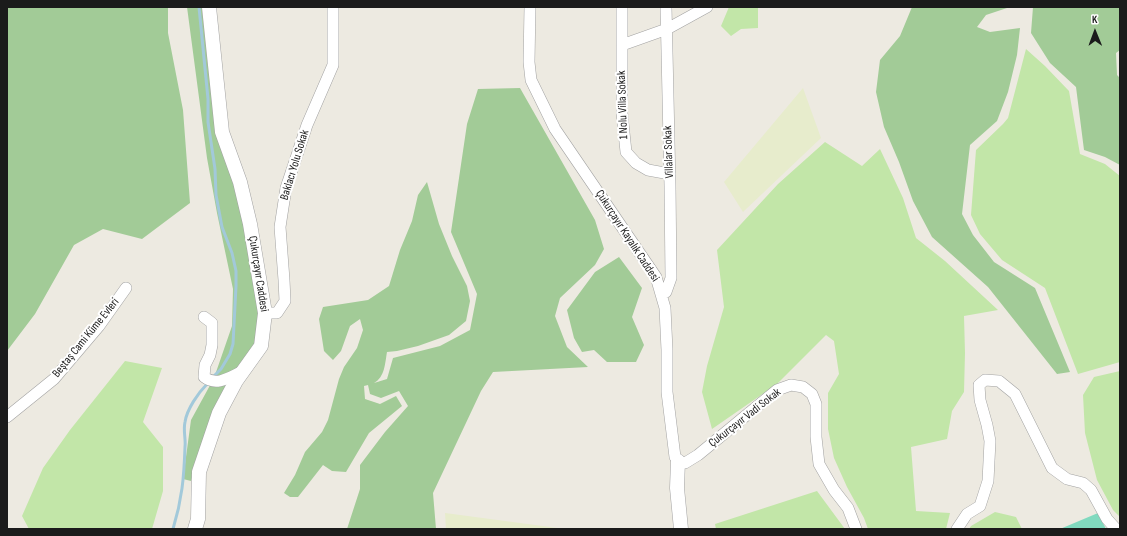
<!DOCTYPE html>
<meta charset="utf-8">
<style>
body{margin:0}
#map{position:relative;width:1127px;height:536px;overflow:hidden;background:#edeae1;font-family:"Sofia Sans Condensed",sans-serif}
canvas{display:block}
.frame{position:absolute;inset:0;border:8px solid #1b1b1b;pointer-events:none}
.north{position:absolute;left:1075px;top:12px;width:40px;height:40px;-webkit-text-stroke:3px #fff;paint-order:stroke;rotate:359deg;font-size:11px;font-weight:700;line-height:16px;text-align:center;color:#1b1b1b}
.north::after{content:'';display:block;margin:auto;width:14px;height:18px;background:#1b1b1b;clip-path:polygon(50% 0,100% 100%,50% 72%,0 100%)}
</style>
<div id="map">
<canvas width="1127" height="536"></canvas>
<div class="frame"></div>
<div class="north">K</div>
</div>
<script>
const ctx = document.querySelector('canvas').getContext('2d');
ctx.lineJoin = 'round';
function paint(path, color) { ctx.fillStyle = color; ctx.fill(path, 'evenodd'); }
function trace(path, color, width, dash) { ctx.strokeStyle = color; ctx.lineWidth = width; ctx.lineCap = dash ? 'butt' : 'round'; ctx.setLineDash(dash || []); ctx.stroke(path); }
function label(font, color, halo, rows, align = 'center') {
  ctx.font = font + ' "Sofia Sans Condensed",sans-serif'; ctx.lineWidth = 4; ctx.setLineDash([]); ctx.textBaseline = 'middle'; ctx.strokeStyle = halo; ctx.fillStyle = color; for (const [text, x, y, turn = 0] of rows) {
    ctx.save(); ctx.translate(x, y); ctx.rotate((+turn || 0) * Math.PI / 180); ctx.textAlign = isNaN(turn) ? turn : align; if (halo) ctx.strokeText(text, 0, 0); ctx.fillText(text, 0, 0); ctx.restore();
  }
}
paint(new Path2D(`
 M803,88l18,50 -78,74 -19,-30z
 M445,513l120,16h-119z`), '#e7eccc');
paint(new Path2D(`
 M729,7h29v21l-17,1 -10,7 -10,-10z
 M1026,49l19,17 24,25 11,63 25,10 15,12v186l-42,12 -33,-86 -43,-28 -22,-26 -9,-19 5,-65 27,-26 5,-6z
 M825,142l37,24 18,-17 23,49 13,40 29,23 53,49 -34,6 1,37 -1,39 -12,19 -5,28 -36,8 5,64 34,2 -4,16h-78l-4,-11 -17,-31 -13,-29 -6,-29v-36l11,-19 -5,-33 -8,-6 -49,49 -65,45 -10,-37 5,-26 17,-59 -7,-57 61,-66z
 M125,361l37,7 -19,54 20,25v44l-11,38h-123l-7,-13 21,-48 27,-38z
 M1120,371v146l-7,-7 -16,-30 -12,-47 -2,-38 11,-18z
 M817,491l28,38h-129l-1,-5z
 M995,512l21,5 6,12h-53l2,-3z`), '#c2e6a8');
paint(new Path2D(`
 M7,7h161v26l15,77 7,93 -48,36 -39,-10 -29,16 -39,69 -28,37z
 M187,7h17l40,206 17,103 -2,20 -59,117 -9,28 -8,-2 8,-59 23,-42 18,-52 1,-37 -16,-76 -10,-55z
 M912,7h98l-24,8 -9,12 13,5 30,-4 -3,27 -9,37 -11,29 -27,24 -8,69 11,21 21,27 41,26 35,84 -13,2 -69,-87 -56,-50 -19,-36 -14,-39 -15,-35 -8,-35 4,-32 20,-24z
 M1033,7h87v43l-4,3 1,22 3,3v87l-15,-8 -21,-7 -8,-63 -26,-24 -19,-30z
 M520,88l75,132 9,29 -9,16 -35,33 -5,18 12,31 21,20 -95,5 -12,19 -48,102 3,36h-89l13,-40v-24l25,-33 23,-26 -9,-15 -18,7 -11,-4 -2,-9 -4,1 1,13 15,5 16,-8 6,10 -33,27 -23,39 -14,-1 -9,-6 -25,32h-8l-6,-4 11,-18 10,-23 17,-20 6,-12 11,-41 5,-12 13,-19 6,-18 -3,-11 -10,7 -9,25 -8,9 -9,-9 -5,-32 4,-12 45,-7 21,-14 11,-36 12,-29 6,-26 9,-13 12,42 13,32 15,30 3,15 -4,20 -17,14 -31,11 -21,5 -10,1c-2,11 -2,25 -13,31l13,-4 6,-21 47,-12 30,-16 7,-36 -26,-62 16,-108 11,-35z
 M619,257l23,31 -10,29 12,28 -8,17h-29l-13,-12 -12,2 -8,-14 -7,-28 28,-38z`), '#a2cb97');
paint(new Path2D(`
 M1098,513l8,16h-46z`), '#81dabf');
trace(new Path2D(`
 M199,7l9,92v23l7,47 1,26 6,32 10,26 4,18v15l-3,58 -3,10 -9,15 -10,10
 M173,529c9,-29 11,-52 12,-82 1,-8 -2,-16 0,-25 2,-13 13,-29 23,-39`), '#a2c9da', 3);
const minor = new Path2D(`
 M530,7l-1,55 2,18 24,49 101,148 9,31 2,42v42l8,65 3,4 7,2 13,-8 79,-65 14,-5 12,2 9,7 4,10v33l3,27 15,26 14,18 8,21
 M622,7v106l4,39 10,11 12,7 22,4
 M622,45l45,-16 40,-22
 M661,292h5l5,-14 -1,-92 -4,-179
 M265,313h12l8,-12 -1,-21 -4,-53 6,-39 21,-63 26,-60v-58
 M204,317l8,6v22l-2,10 -5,10 -1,12c13,10 26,0 39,-6
 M7,417l47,-38 45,-53 27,-38
 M957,529l10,-15 13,-8 8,-25 2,-40 -3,-16 -7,-25 -1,-15 6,-5 14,1 16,13 37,74 15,11 16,4 8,7 16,29 9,10`);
const tertiary = new Path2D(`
 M678,461l-1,27 4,41
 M195,529l3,-10 1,-47 20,-59 17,-32 25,-35 4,-33 -15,-89 -10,-42 -18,-50 -13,-125`);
trace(minor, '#a2a2a2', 12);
trace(tertiary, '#a2a2a2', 15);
trace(minor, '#fff', 11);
trace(tertiary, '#fff', 14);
label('12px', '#1b1b1b', '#fff', [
 ["1 Nolu Villa Sokak",623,105,-92],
 ["Villalar Sokak",669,152,-92],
 ["Baklacı Yolu Sokak",295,165,-73],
 ["Çukurçayır Kayalık Caddesi",627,236,57],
 ["Çukurçayır Caddesi",258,274,81],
 ["Beştaş Cami Küme Evleri",86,338,-51],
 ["Çukurçayır Vadi Sokak",745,418,-38]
]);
</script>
